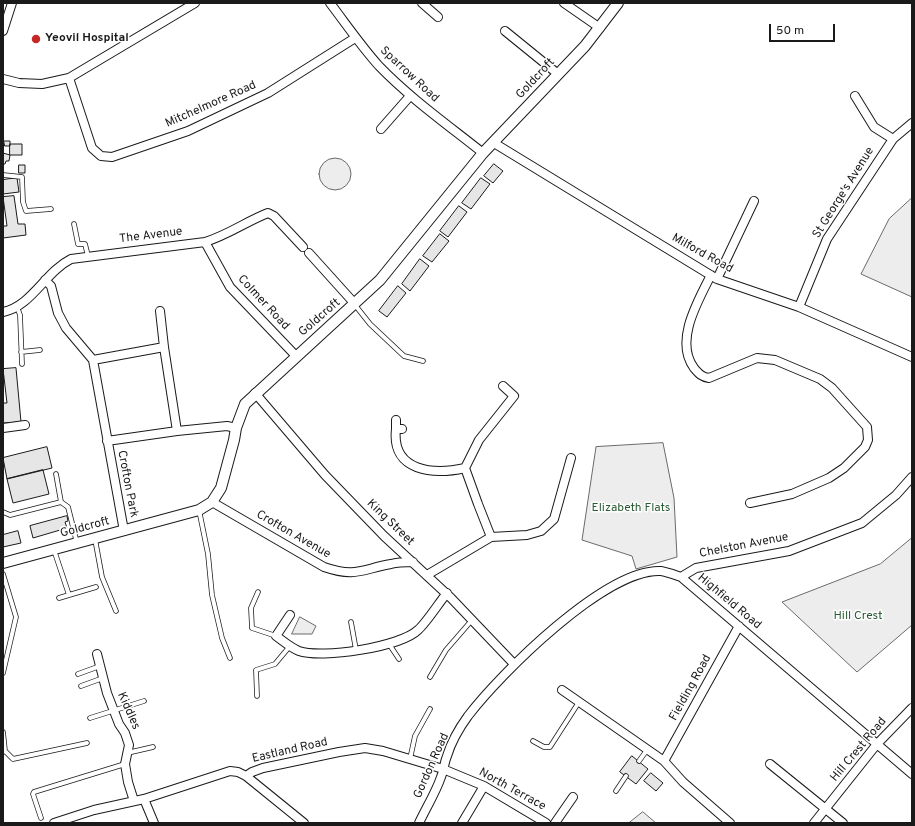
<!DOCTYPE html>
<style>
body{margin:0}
#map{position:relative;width:915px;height:826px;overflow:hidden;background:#fff;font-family:Overpass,sans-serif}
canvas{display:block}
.frame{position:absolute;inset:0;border:4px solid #1a1a1a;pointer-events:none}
.scale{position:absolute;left:769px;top:24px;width:66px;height:18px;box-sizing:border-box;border:2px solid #1a1a1a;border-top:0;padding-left:5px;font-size:12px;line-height:14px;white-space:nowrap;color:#1a1a1a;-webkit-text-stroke:3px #fff;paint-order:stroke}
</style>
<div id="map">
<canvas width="915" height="826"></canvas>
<div class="frame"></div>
<div class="scale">50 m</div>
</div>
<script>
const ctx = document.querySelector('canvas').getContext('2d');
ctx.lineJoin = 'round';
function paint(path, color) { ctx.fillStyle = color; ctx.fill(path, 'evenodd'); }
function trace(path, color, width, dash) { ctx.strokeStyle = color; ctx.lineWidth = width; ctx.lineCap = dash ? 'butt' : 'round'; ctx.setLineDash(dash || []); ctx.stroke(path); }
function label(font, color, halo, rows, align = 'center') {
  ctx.font = font + ' Overpass,sans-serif'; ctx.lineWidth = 3; ctx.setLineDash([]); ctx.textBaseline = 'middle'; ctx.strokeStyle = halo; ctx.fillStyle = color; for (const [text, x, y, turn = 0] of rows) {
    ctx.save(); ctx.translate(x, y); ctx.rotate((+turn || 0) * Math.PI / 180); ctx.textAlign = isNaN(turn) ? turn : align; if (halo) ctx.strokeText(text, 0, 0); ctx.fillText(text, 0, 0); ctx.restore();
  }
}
const green = new Path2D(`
 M319 174a16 16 0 1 1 32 0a16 16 0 1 1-32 0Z
 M912,198v99l-51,-23 28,-55z
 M663,443l11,55 3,59 -41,12 -4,-13 -50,-16 14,-93z
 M912,538v87l-55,47 -75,-70 98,-38z
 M300,617l16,9 -4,8h-20z
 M643,812l13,11h-27z`);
paint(green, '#ededed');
trace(green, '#6a6a6a', 1);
const building = new Path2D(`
 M4,141h6v5h-5z
 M10,144h12v11h-12z
 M3,153l7,2 -1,6h-3l-1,3h-2z
 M494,164l9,7 -10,12 -9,-7z
 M19,165h6v8h-6z
 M17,178l2,14 -16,2v-14z
 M481,178l9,6 -19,25 -9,-6z
 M14,196l4,28h7l1,11 -23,3v-12h4l-4,-29z
 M459,206l8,6 -19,25 -8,-6z
 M440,234l9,7 -17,21 -9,-6z
 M420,259l9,7 -19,25 -8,-7z
 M398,286l8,7 -19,24 -8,-6z
 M16,368l5,54 -18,1v-20h4l-4,-34z
 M47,447l5,21 -45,11 -4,-21z
 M43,470l6,24 -36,9 -6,-24z
 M67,516l1,5 -3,1 2,6 -34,10 -3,-12z
 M18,531l3,12 -18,4v-12z
 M632,756l16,13 -12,15 -16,-12z
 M651,773l12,10 -7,8 -12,-10z`);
paint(building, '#e6e6e6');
trace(building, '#1a1a1a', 1);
const service = new Path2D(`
 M3,175l19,2 1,25 3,9 25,-2
 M74,224l4,20h7l3,12
 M355,305l15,19 34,32 19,5
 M17,307l3,8 2,49
 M21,352l19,-2
 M56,474l5,28 7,5 9,36
 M199,510l9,44 4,41 10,43 8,20
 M3,512l7,3 51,-13
 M95,539l7,38 14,34
 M54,550l15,45 27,-8
 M3,574l13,43 -13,56
 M258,592l-7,16 1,20 24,8
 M59,598l10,-3
 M351,622l5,28
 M389,644l10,15
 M78,674l22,-8
 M430,677l16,-27 26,-30
 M81,686l22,-8
 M257,696l-1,-26 19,-6 15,-18
 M90,718l54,-17
 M3,732l2,19
 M533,741l11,6h6l29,-45
 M3,752l2,-1 8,8 74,-16
 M127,753l26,-6
 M410,759l5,-23 15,-27
 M639,761l8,-11
 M616,791l10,-15
 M41,818l-8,-24 1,-2 91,-28`);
const minor = new Path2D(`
 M330,3c16,21 31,43 49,63 32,33 69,59 104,87
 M422,3l16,14
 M564,3l36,25
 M3,31l9,-28
 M505,31l53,43
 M69,78l23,70 9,8 11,1 76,-26 80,-38 87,-55
 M3,79l16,4 23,1 27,-6 126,-75
 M855,96l19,31 19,12
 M381,129l29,-33
 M494,143l223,136 82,28 113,50
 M205,242l25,45 66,69
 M309,253l46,51
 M711,275c-13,26 -37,66 -17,93 5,6 8,9 15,10l48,-20 18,2 45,19 12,9 35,39 1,13 -3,7 -21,21 -15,10 -37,16 -42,9
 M717,279l37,-78
 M45,280l6,6 7,27 8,15 27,32 31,171
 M799,307l28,-68 66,-100 19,-16
 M3,312c29,-6 42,-40 68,-53l134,-17c23,-7 42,-21 63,-29l6,3 29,31
 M164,347l13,84 50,-5 9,2
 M93,360l71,-13 -4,-36
 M255,393l70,82 59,61 67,62 63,66
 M3,428l22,-3
 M396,429v-9
 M402,429h-6c-5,43 38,46 69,39
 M107,441l70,-10
 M212,502l112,65c32,11 38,2 67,-3 7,-2 15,-2 22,-2
 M491,537l-13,-33 -13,-36 14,-28 35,-44 -11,-10
 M427,575l64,-38 36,-2 14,-4 13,-12 17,-61
 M681,577l15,-9 93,-17 73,-28 34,-28 16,-18
 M290,615l-14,21c7,5 15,12 23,15 23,8 101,-4 119,-21 9,-8 20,-26 29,-37
 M97,654l10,39 12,31 6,9 4,12 -4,19 3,18 6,19
 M562,690l102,71
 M770,764l73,59
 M246,776l6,-4 11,-4 76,-16 26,-4 18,3 60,18 41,17 62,37
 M144,799l10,24
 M54,823l40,-13 50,-11 86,-28 8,1 8,4 58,47
 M419,823c7,-15 17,-31 22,-46 3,-7 3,-14 6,-21 4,-13 13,-29 21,-40 32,-42 138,-148 193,-145 6,1 14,4 20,6l231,197
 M462,823l22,-37
 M555,823l18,-26
 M730,823l-47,-41 -19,-21 75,-135
 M814,823l63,-79 35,-36`);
const tertiary = new Path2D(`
 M3,563l196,-53 13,-8 9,-14 13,-48 2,-12 9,-24 135,-124 103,-127 102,-107 33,-43`);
trace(service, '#1a1a1a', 5.5);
trace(minor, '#1a1a1a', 10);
trace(tertiary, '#1a1a1a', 12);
trace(service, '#fff', 4);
trace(minor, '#fff', 8);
trace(tertiary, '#fff', 10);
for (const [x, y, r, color] of [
 [36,39,5,"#c62828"]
]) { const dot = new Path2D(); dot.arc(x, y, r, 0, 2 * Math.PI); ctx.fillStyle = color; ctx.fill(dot); trace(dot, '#fff', 1.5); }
label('bold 12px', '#1a1a1a', '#fff', [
 ["Yeovil Hospital",45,39]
], 'left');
label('12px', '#1a1a1a', '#fff', [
 ["Sparrow Road",409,75,43],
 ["Goldcroft",536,79,-47],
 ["Mitchelmore Road",211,105,-24],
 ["St George's Avenue",844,193,-58],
 ["The Avenue",151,236,-7],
 ["Milford Road",702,254,29],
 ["Colmer Road",263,303,47],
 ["Goldcroft",320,318,-41],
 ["Crofton Park",127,484,79],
 ["King Street",390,523,44],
 ["Goldcroft",85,528,-15],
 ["Crofton Avenue",293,535,30],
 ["Chelston Avenue",744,546,-11],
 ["Highfield Road",729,602,40],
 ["Fielding Road",691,688,-61],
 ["Kiddles",128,711,66],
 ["Hill Crest Road",859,750,-50],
 ["Eastland Road",290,751,-13],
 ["Gordon Road",432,766,-66],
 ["North Terrace",512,790,29]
]);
label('12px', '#2b5a34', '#fff', [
 ["Elizabeth Flats",631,509],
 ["Hill Crest",858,617]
]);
</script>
